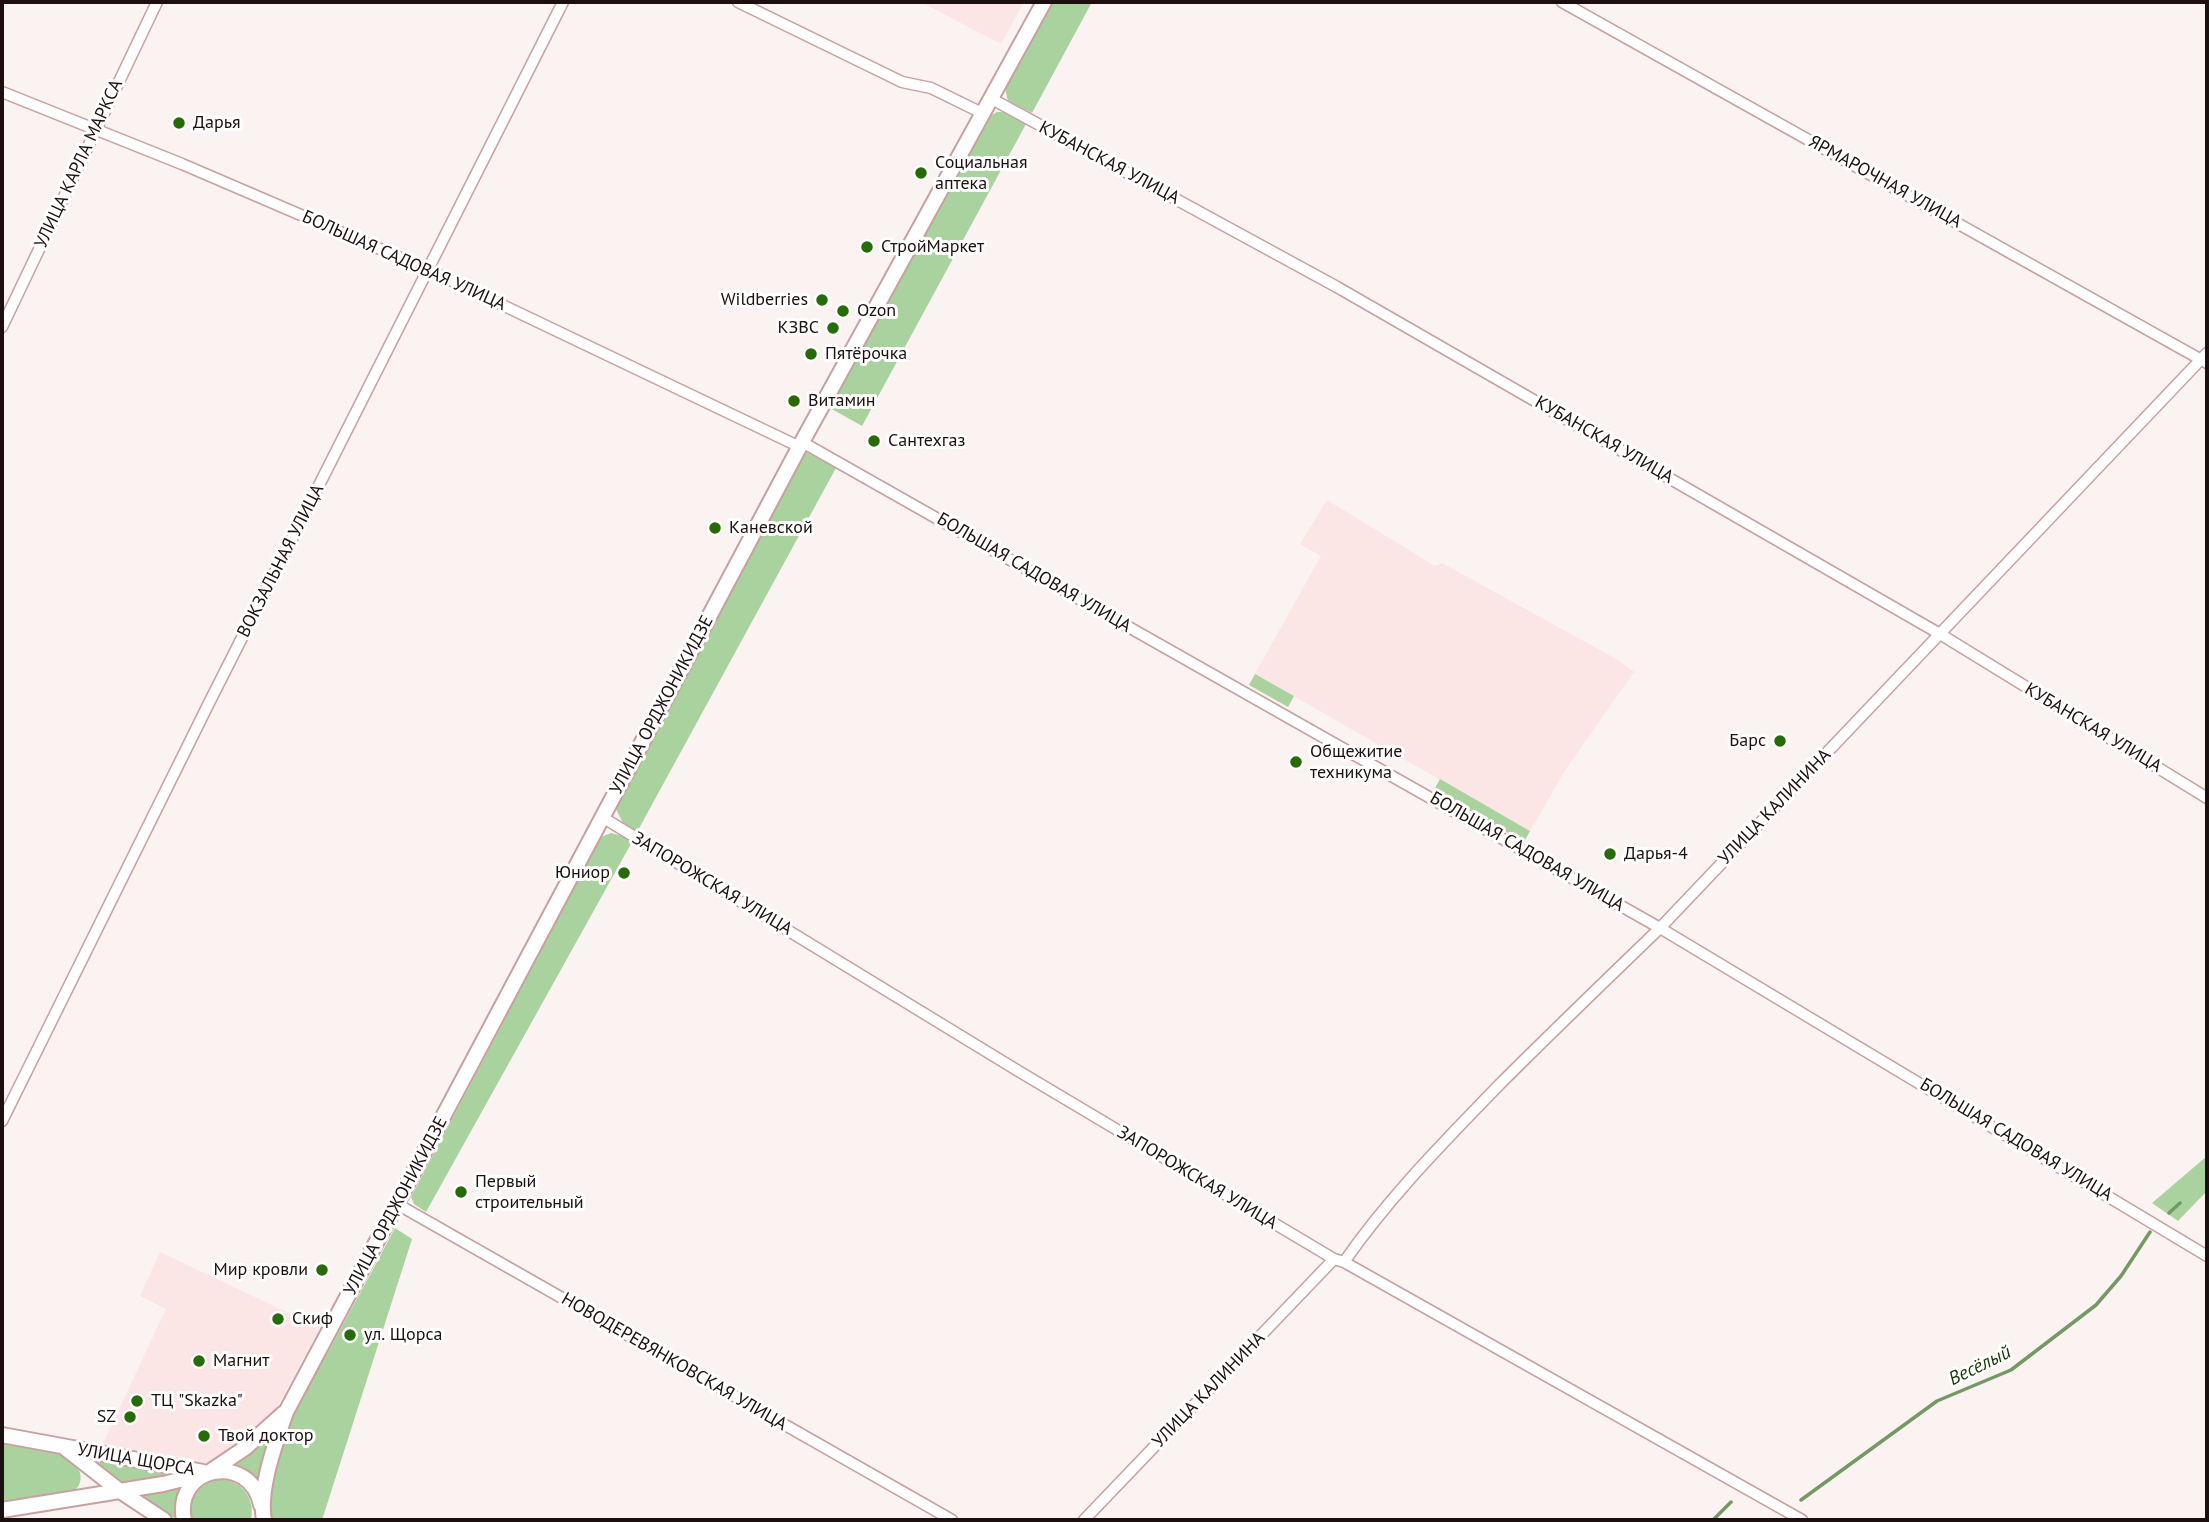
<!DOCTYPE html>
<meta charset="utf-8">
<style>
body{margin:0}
#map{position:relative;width:2209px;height:1522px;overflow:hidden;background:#fbf2f2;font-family:"PT Sans",sans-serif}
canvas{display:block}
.frame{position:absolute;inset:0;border:4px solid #1d0f0f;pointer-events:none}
</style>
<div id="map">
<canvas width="2209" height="1522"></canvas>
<div class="frame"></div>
</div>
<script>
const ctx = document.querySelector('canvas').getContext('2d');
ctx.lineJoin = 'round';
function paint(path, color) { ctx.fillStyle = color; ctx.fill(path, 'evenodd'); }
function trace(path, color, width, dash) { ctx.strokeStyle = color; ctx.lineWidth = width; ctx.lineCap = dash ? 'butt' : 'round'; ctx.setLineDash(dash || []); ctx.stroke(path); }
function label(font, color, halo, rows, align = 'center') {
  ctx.font = font + ' "PT Sans",sans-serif'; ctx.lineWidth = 6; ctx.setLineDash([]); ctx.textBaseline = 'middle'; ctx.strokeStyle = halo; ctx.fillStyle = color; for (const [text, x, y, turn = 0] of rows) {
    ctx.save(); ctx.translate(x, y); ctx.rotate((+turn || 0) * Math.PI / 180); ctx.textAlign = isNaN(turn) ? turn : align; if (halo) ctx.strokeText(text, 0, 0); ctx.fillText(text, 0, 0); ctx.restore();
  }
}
paint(new Path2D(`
 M921,2h103l-23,42z
 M1327,500l108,66 7,-3 176,97 16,12 -68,97 -36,62 -275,-157 66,-118 -21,-12z
 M160,1252l160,76 -46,84 -33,32 -37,25 -103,-21 65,-139 -26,-13z`), '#fbe5e5');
paint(new Path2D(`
 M1052,2h40l-60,111 -24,-12 -3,-12z
 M997,112h6l23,12 -164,302 -32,-18 160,-292z
 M806,452l30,16 -199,364 -14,-9 -7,-14z
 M1255,674l39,22 -6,11 -39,-22z
 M1440,779l90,52 -6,11 -90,-52z
 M611,833l12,3 9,6 -206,370 -12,-8 -3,-7 190,-360z
 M2207,1156v35l-29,30 -26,-18z
 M395,1228l17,11 -90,281h-51c-9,-64 34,-125 63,-179 20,-37 41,-75 61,-113z
 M274,1431l-13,50 -18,-14 -11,-3z
 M2,1440c23,4 70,4 78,33 2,9 -1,14 -8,19l-70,12z
 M84,1456l100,19 -62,11z
 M215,1480c24,-3 41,16 36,40h-59c-4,-19 4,-33 23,-40z
 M183,1487l-7,16 2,17 -42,-26z`), '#aad29f');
trace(new Path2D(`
 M2169,1213l11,-10
 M1801,1500l136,-99 74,-31 85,-65 25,-29 29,-44
 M1713,1520l18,-18`), '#749964', 3.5);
const street = new Path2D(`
 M738,2l164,80 29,6 53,26
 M1562,2l645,361
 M2,92l180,72 247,106 371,177
 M992,99l345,188 603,347 267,164
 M2,327l155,-325
 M802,442l858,486 547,328
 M602,817l418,255 314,187 10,3 458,258
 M2,1121l207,-418 354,-701
 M397,1204l555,316
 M1344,1262c45,-65 100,-120 155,-177 53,-53 107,-105 161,-157l547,-575
 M1084,1520l250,-261`);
const secondary = new Path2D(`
 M2,1435l201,37
 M65,1448l55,43 44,29
 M2,1510l161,-26 45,-11 37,-25 39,-35
 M184,1520c-11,-54 66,-69 77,-15
 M264,1520c-6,-31 12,-78 22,-108l516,-970 242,-440`);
trace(street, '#c9a0a0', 13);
trace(secondary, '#c9a0a0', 18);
trace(street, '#fff', 10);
trace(secondary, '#fff', 14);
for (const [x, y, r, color] of [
 [179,123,7,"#266b05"],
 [921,173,7,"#266b05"],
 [867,247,7,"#266b05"],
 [822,300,7,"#266b05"],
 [843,311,7,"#266b05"],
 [833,328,7,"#266b05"],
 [811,354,7,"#266b05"],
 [794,401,7,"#266b05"],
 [874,441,7,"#266b05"],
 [715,528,7,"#266b05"],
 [1780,741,7,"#266b05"],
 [1296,762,7,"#266b05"],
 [1610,854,7,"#266b05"],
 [624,873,7,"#266b05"],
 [461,1192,7,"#266b05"],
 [322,1270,7,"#266b05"],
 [278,1319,7,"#266b05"],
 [350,1335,7,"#266b05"],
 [199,1361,7,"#266b05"],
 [137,1401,7,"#266b05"],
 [130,1417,7,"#266b05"],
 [204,1436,7,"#266b05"]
]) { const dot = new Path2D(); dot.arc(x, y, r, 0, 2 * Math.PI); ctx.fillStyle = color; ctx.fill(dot); trace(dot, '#fff', 2.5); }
label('18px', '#1d0f0f', '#fff', [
 ["Дарья",193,123],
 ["Социальная",935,163],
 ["аптека",935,184],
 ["СтройМаркет",881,247],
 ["Wildberries",808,300,"right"],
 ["Ozon",857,311],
 ["КЗВС",819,328,"right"],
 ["Пятёрочка",825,354],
 ["Витамин",808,401],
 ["Сантехгаз",888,441],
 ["Каневской",729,528],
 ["Барс",1766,741,"right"],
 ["Общежитие",1310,752],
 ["техникума",1310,773],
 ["Дарья-4",1624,854],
 ["Юниор",610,873,"right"],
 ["Первый",475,1182],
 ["строительный",475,1203],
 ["Мир кровли",308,1270,"right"],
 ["Скиф",292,1319],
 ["ул. Щорса",364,1335],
 ["Магнит",213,1361],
 ["ТЦ \"Skazka\"",151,1401],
 ["SZ",116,1417,"right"],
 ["Твой доктор",218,1436]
], 'left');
label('18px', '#1d0f0f', '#fff', [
 ["КУБАНСКАЯ УЛИЦА",1109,163,28],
 ["УЛИЦА КАРЛА МАРКСА",79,164,-65],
 ["ЯРМАРОЧНАЯ УЛИЦА",1885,182,29],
 ["БОЛЬШАЯ САДОВАЯ УЛИЦА",404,261,24],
 ["КУБАНСКАЯ УЛИЦА",1604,440,30],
 ["ВОКЗАЛЬНАЯ УЛИЦА",281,561,-63],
 ["БОЛЬШАЯ САДОВАЯ УЛИЦА",1034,573,30],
 ["УЛИЦА ОРДЖОНИКИДЗЕ",662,705,-62],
 ["КУБАНСКАЯ УЛИЦА",2093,728,31],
 ["УЛИЦА КАЛИНИНА",1775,807,-46],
 ["БОЛЬШАЯ САДОВАЯ УЛИЦА",1527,852,30],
 ["ЗАПОРОЖСКАЯ УЛИЦА",712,884,31],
 ["БОЛЬШАЯ САДОВАЯ УЛИЦА",2016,1140,31],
 ["ЗАПОРОЖСКАЯ УЛИЦА",1197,1178,31],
 ["УЛИЦА ОРДЖОНИКИДЗЕ",396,1206,-62],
 ["НОВОДЕРЕВЯНКОВСКАЯ УЛИЦА",674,1362,30],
 ["УЛИЦА КАЛИНИНА",1209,1390,-46],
 ["УЛИЦА ЩОРСА",136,1460,10]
]);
label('italic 19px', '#0f3602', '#fff', [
 ["Весёлый",1980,1366,-26]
]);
</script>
